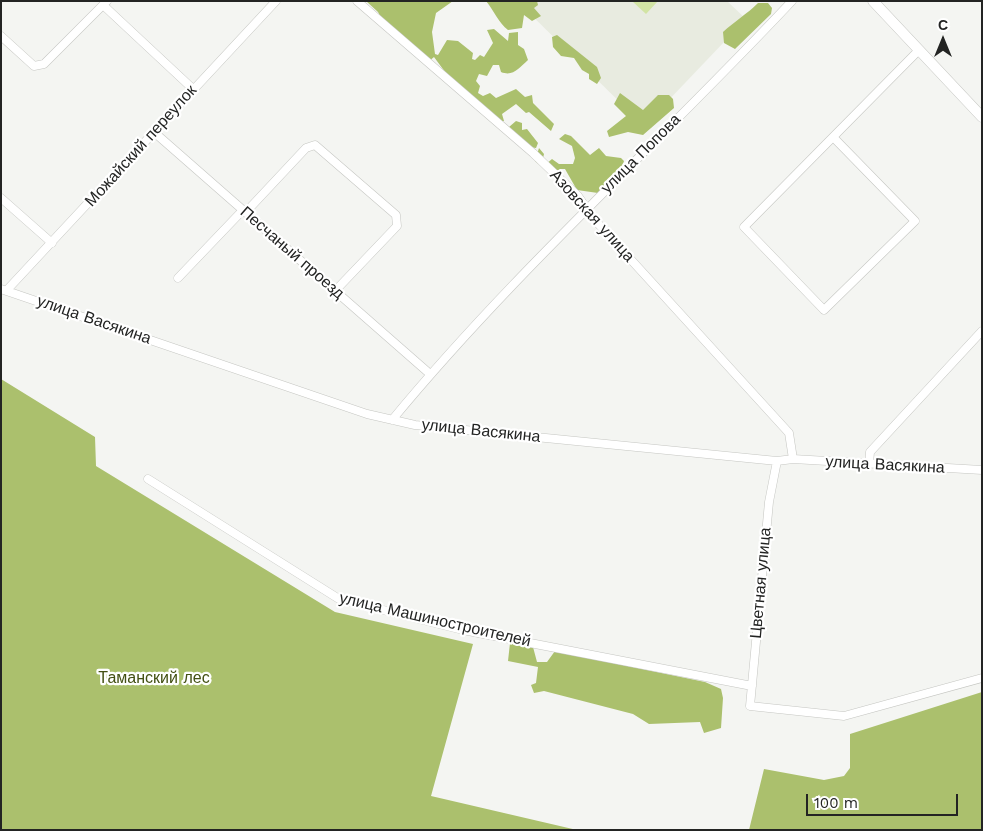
<!DOCTYPE html>
<meta charset="utf-8">
<style>
body{margin:0}
#map{position:relative;width:983px;height:831px;overflow:hidden;background:#f4f5f2;font-family:"Work Sans",sans-serif}
canvas{display:block}
.frame{position:absolute;inset:0;border:2px solid #232423;pointer-events:none}
.north{position:absolute;left:918px;top:15px;width:50px;height:50px;-webkit-text-stroke:4px #fff;paint-order:stroke;rotate:0deg;font-size:14px;font-weight:700;line-height:20px;text-align:center;color:#232423}
.north::after{content:'';display:block;margin:auto;width:18px;height:22px;background:#232423;clip-path:polygon(50% 0,100% 100%,50% 72%,0 100%)}
.scale{position:absolute;left:806px;top:794px;width:152px;height:22px;box-sizing:border-box;border:2px solid #232423;border-top:0;padding-left:6px;font-size:15px;line-height:18px;white-space:nowrap;color:#232423;-webkit-text-stroke:4px #fff;paint-order:stroke}
</style>
<div id="map">
<canvas width="983" height="831"></canvas>
<div class="frame"></div>
<div class="north">С</div>
<div class="scale">100 m</div>
</div>
<script>
const ctx = document.querySelector('canvas').getContext('2d');
ctx.lineJoin = 'round';
function paint(path, color) { ctx.fillStyle = color; ctx.fill(path, 'evenodd'); }
function trace(path, color, width, dash) { ctx.strokeStyle = color; ctx.lineWidth = width; ctx.lineCap = dash ? 'butt' : 'round'; ctx.setLineDash(dash || []); ctx.stroke(path); }
function label(font, color, halo, rows, align = 'center') {
  ctx.font = font + ' "Work Sans",sans-serif'; ctx.lineWidth = 4.5; ctx.setLineDash([]); ctx.textBaseline = 'middle'; ctx.strokeStyle = halo; ctx.fillStyle = color; for (const [text, x, y, turn = 0] of rows) {
    ctx.save(); ctx.translate(x, y); ctx.rotate((+turn || 0) * Math.PI / 180); ctx.textAlign = isNaN(turn) ? turn : align; if (halo) ctx.strokeText(text, 0, 0); ctx.fillText(text, 0, 0); ctx.restore();
  }
}
paint(new Path2D(`
 M517,1h210l19,18 -102,107z`), '#e8ebe0');
paint(new Path2D(`
 M632,1h26l-12,13z`), '#d2e4a4');
paint(new Path2D(`
 M366,1h87l-17,12 -4,19 3,22 3,1 9,-15 11,1 15,12 -1,6 3,1 5,-5 4,2 9,-14 -6,-13 7,-1 14,12 1,-8 9,-1v13l6,4 4,11c-9,8 -15,17 -27,12l-2,-7h-6l-6,11 -8,-2 -3,7 4,5 -2,7 5,3 7,-3 6,5 20,-9 9,8 7,-2 1,8 21,21 -3,7 -22,-19 -3,1 -10,-9 -14,10 2,7 -6,1 -47,-42 -17,-23 -6,5 -45,-40 -5,-10z
 M486,1h51l1,4 -4,3 7,8 -9,5 -8,-6 -2,13 -14,2c-9,-7 -14,-19 -22,-29z
 M758,3h10l4,5 -1,6 -36,35 -11,-6 -1,-11c12,-11 24,-18 35,-29z
 M557,35l40,32 4,11 -4,6 -8,-5v-5l-7,-4 -8,-12 -13,-2 -8,-9 -1,-10z
 M620,93l23,17 15,-15h11l4,4 1,9 -31,27 -15,-3 -19,5 -2,-6 19,-15 -12,-12z
 M516,121l6,2v7l5,-1 11,14 -2,5 -7,-1 -12,-13 -5,-1 -3,-6z
 M565,134l6,2 19,19 9,-7 7,8 15,2 3,3 -3,9 -23,23 -21,-3 -12,-21h-5l-7,7 -18,-15 4,-13 5,6 -2,8 3,3 7,-6 7,5h14l2,-6 -3,-12 -13,-7z
 M1,379l94,58 1,29 239,146 138,32 -42,152 146,34h-576z
 M510,643l23,4 4,15h10l8,-11 150,31 16,7 2,9 -2,30 -17,5 -4,-11 -51,2 -16,-10 -89,-23 -10,2 -3,-8 5,-2 2,-16 -30,-6z
 M982,692v138h-233l15,-61 60,11 20,-4 6,-8v-34z`), '#abc06d');
const minor = new Path2D(`
 M357,1l176,152 45,43 15,22 196,215 4,26
 M103,5l90,84
 M1,36l33,30 10,-2 63,-63
 M155,133l275,241
 M834,138l81,83 -91,89 -80,-83 175,-177
 M1,198l51,45
 M246,212l60,-64 9,-3 81,70 1,11 -62,65
 M178,278l65,-68
 M1,289l366,125 48,11 362,36 16,-2 189,11
 M7,290l269,-289
 M392,420c123,-149 268,-278 400,-419
 M777,461l-8,41 -19,204 94,10 138,-38
 M869,464l1,-12 112,-121
 M148,479l191,120 124,31 289,56`);
const tertiary = new Path2D(`
 M873,1l109,116`);
trace(minor, '#c5c6c2', 9);
trace(tertiary, '#c5c6c2', 11);
trace(minor, '#fff', 8);
trace(tertiary, '#fff', 10);
label('16px', '#232423', '#fff', [
 ["Можайский переулок",141,146,-48],
 ["улица Попова",641,154,-45],
 ["Азовская улица",592,216,48],
 ["Песчаный проезд",292,253,41],
 ["улица Васякина",94,320,19],
 ["улица Васякина",481,431,6],
 ["улица Васякина",885,465,3],
 ["Цветная улица",761,583,-85],
 ["улица Машиностроителей",435,620,13]
]);
label('16px', '#435013', '#fff', [
 ["Таманский лес",154,678]
]);
</script>
